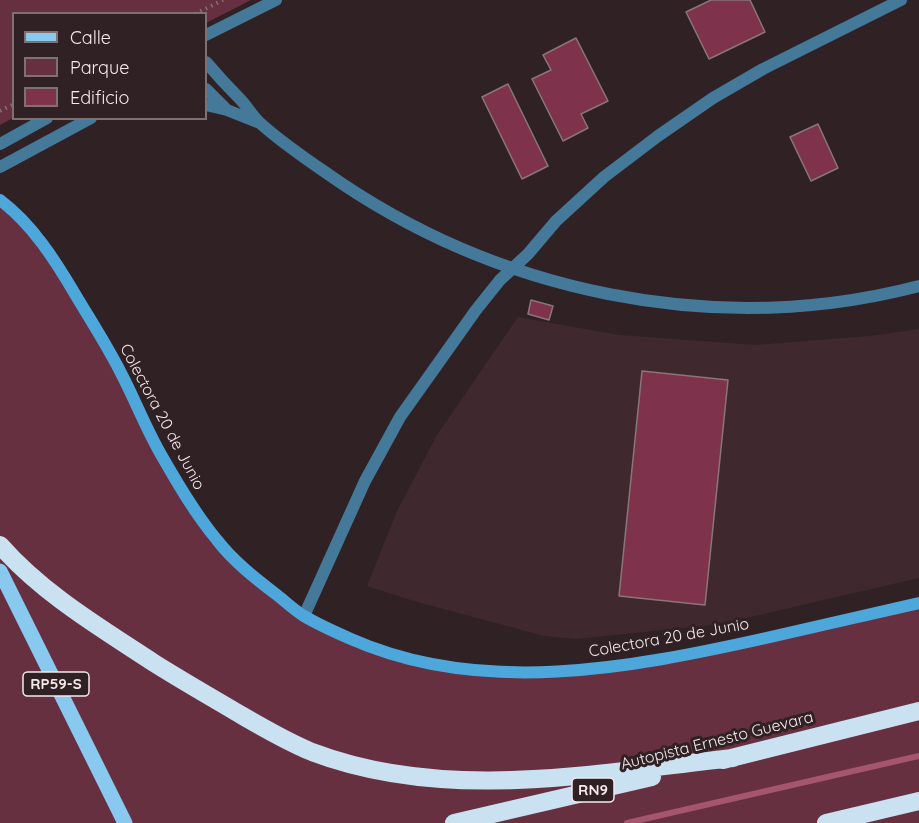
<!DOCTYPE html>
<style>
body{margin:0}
#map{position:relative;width:919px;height:823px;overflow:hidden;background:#302125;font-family:Quicksand,sans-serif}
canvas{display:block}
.legend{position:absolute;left:12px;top:12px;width:195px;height:108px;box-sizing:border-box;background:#302125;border:2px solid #7e7174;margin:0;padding:8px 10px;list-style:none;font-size:18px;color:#f4e9eb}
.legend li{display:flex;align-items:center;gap:12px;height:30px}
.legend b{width:30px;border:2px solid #7e7174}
</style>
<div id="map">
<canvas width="919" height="823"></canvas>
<ul class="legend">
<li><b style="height:8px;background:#89c8ef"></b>Calle</li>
<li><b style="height:16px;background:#663040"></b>Parque</li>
<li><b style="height:16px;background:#7e324b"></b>Edificio</li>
</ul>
</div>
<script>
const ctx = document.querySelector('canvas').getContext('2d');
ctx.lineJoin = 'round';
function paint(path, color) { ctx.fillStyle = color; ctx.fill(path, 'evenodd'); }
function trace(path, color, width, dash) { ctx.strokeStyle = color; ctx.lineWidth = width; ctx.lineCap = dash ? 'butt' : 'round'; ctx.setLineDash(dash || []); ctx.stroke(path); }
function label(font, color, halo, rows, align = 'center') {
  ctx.font = font + ' Quicksand,sans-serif'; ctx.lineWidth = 6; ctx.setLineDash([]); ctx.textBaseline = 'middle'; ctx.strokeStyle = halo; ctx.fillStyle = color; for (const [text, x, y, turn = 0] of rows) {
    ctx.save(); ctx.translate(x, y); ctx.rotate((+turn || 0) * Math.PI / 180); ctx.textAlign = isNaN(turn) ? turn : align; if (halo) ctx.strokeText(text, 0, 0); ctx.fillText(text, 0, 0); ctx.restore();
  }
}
paint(new Path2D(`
 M518,317l101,18 136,10 115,-9 49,-7v249l-199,46 -143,15 -33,-3 -130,-35 -47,-15 30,-75 40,-76z`), '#3f292f');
paint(new Path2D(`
 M0,0h251l-45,23v-9h-192l-1,104 -13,7z
 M0,200l45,46 173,296 113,88 125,39 177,-5 286,-61v220h-919z`), '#663040');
trace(new Path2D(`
 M627,823l292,-67`), '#a5556d', 6);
const building = new Path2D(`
 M711,0h39l15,32 -56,27 -23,-47z
 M576,38l32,63 -27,13 7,14 -25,13 -31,-62 19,-9 -8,-15z
 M508,84l40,82 -26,13 -40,-82z
 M818,124l20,44 -27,13 -21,-44z
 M531,300l22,6 -4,14 -21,-6z
 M642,371l86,9 -23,225 -86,-9z`);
paint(building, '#7e324b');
trace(building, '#89767a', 1.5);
trace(new Path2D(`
 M195,14l28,-14
 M0,111l14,-7`), '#807376', 4, [1.5, 4.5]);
trace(new Path2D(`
 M206,35l70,-35
 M206,62c11,13 22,25 34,37 7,7 12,17 20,24 20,18 43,34 65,49 171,121 390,167 594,114
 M206,89l20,20
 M206,105l21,5 30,12
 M0,144l47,-26
 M0,167l91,-49
 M304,616l61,-135 35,-64 76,-107 24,-30 28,-26 28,-33 48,-44 54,-41 55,-38 50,-29 138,-69`), '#447999', 12);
trace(new Path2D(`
 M0,200c32,24 55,60 75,94 16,27 33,53 47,81 14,27 25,56 41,83 16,28 33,57 54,82 16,21 39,39 60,55 9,7 17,15 27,21 15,9 31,16 47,23 131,58 280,29 415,-1 51,-12 102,-23 153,-35`), '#4ea7db', 12);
trace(new Path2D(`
 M0,571l125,252`), '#89c8ef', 15);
trace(new Path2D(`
 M0,545c43,49 101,83 154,118 27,17 55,33 82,49 24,14 49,29 76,40 134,51 284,21 421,6
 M723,760l196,-49
 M454,823l198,-46
 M826,823l93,-22`), '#c9e1f1', 18);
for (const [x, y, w] of [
 [56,684,66],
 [593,790,42]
]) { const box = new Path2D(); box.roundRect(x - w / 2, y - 12, w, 24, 4.5); ctx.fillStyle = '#302125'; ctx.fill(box); trace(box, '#f4e9eb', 1.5); }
label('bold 15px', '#f4e9eb', null, [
 ["RP59-S",56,684],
 ["RN9",593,790]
]);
label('16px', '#f4e9eb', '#302125', [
 ["Colectora 20 de Junio",162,417,62],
 ["Colectora 20 de Junio",669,638,-10],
 ["Autopista Ernesto Guevara",717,741,-14]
]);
</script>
